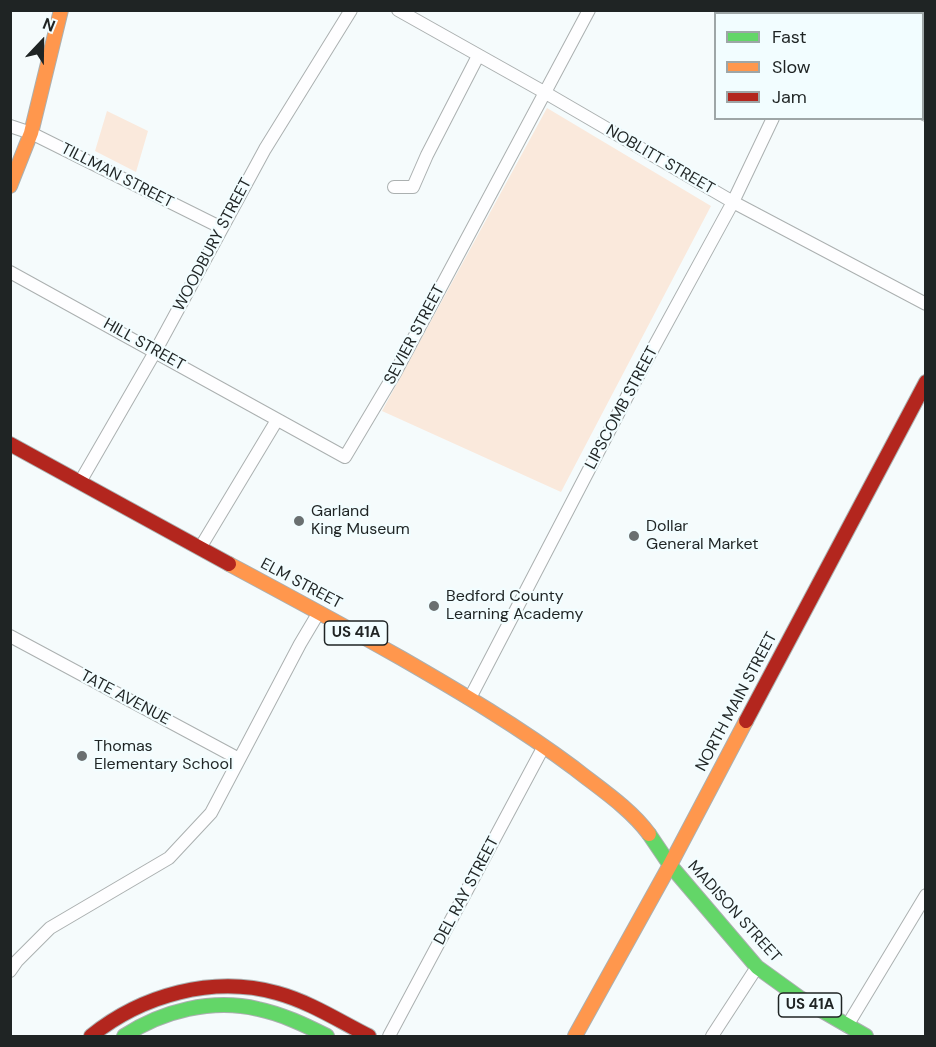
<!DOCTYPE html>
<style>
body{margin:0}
#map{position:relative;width:936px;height:1047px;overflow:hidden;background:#f5fbfc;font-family:"DM Sans",sans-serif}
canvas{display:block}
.frame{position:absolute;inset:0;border:12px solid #1f2424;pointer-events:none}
.legend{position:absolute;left:714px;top:12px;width:210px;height:108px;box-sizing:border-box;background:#f2fdff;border:2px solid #9ea6a7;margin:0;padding:8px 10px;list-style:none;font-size:18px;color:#1f2424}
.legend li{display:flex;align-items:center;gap:12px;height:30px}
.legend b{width:30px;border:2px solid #9ea6a7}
.north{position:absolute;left:12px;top:12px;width:60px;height:60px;-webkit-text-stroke:4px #f2fdff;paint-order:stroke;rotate:22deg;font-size:16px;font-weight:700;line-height:24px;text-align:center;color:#1f2424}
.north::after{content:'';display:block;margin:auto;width:21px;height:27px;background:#1f2424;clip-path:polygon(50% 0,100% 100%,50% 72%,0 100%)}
</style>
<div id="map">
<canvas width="936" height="1047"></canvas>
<div class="frame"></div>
<ul class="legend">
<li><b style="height:8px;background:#63d668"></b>Fast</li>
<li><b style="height:8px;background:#ff974d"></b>Slow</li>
<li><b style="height:8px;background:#b3261e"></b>Jam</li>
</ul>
<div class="north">N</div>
</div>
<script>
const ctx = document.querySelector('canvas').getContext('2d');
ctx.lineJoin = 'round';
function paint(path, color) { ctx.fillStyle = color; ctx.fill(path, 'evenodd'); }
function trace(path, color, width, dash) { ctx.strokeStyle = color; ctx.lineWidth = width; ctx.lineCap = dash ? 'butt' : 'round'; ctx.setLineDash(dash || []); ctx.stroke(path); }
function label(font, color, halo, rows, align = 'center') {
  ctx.font = font + ' "DM Sans",sans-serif'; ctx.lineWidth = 4.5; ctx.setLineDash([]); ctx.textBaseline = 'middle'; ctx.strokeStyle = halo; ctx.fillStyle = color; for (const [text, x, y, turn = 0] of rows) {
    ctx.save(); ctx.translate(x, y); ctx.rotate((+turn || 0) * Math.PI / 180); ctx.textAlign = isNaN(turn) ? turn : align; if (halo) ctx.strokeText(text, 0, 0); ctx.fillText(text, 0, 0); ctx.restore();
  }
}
paint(new Path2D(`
 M547,108l164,98 -150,286 -179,-81z
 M107,111l41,20 -12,41 -41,-21z`), '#fae9dc');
const street = new Path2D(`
 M398,10l146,82 189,110 193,102
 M738,10l6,4
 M825,14l2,-4
 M922,113l4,2
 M10,126l21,7 191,95
 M394,187h19l14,-32 51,-99
 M10,272l335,185 50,-84 194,-363
 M80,482l75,-130 110,-203 86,-139
 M200,548l77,-128
 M10,636l229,123
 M470,698l162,-311 101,-185 40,-84
 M10,971l7,-10 33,-33 119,-70 42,-45 89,-169 19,-32
 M847,1026l79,-131
 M389,1036l155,-290
 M712,1036l45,-69`);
const fast = new Path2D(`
 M649,834l21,31 87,102 43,31 66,38
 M124,1036c38,-25 88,-38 134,-27 24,5 47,16 69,27`);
const slow = new Path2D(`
 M10,186l21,-53 30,-123
 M229,564c58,31 115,62 172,94 59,34 118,69 173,110 25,20 56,40 75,66
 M575,1036l95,-171 76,-144`);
const jam = new Path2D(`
 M10,444l219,120
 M746,721l180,-339
 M91,1036c51,-41 122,-61 186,-43 33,9 62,28 92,43`);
trace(street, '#abb0b0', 14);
trace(fast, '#abb0b0', 16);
trace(slow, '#abb0b0', 16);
trace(jam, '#abb0b0', 16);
trace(street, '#fefeff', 12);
trace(fast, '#63d668', 14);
trace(slow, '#ff974d', 14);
trace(jam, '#b3261e', 14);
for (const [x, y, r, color] of [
 [299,521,6,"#6a6f70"],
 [634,536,6,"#6a6f70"],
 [434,606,6,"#6a6f70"],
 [82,756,6,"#6a6f70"]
]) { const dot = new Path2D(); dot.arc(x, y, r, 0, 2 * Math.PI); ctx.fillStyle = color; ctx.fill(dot); trace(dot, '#f2fdff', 2); }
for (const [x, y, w] of [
 [356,633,63],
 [810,1005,63]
]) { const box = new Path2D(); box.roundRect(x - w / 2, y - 12, w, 24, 4.5); ctx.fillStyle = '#f2fdff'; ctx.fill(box); trace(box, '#1f2424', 1.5); }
label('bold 15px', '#1f2424', null, [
 ["US 41A",356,633],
 ["US 41A",810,1005]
]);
label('16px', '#1f2424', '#f2fdff', [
 ["NOBLITT STREET",660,160,30],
 ["TILLMAN STREET",117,176,27],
 ["WOODBURY STREET",213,245,-62],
 ["SEVIER STREET",415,335,-62],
 ["HILL STREET",144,345,29],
 ["LIPSCOMB STREET",622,408,-62],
 ["ELM STREET",301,584,28],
 ["TATE AVENUE",125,698,28],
 ["NORTH MAIN STREET",737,702,-62],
 ["DEL RAY STREET",467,891,-62],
 ["MADISON STREET",734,912,48]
]);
label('16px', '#1f2424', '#f2fdff', [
 ["Garland",311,512],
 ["King Museum",311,530],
 ["Dollar",646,527],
 ["General Market",646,545],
 ["Bedford County",446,597],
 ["Learning Academy",446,615],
 ["Thomas",94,747],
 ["Elementary School",94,765]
], 'left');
</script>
